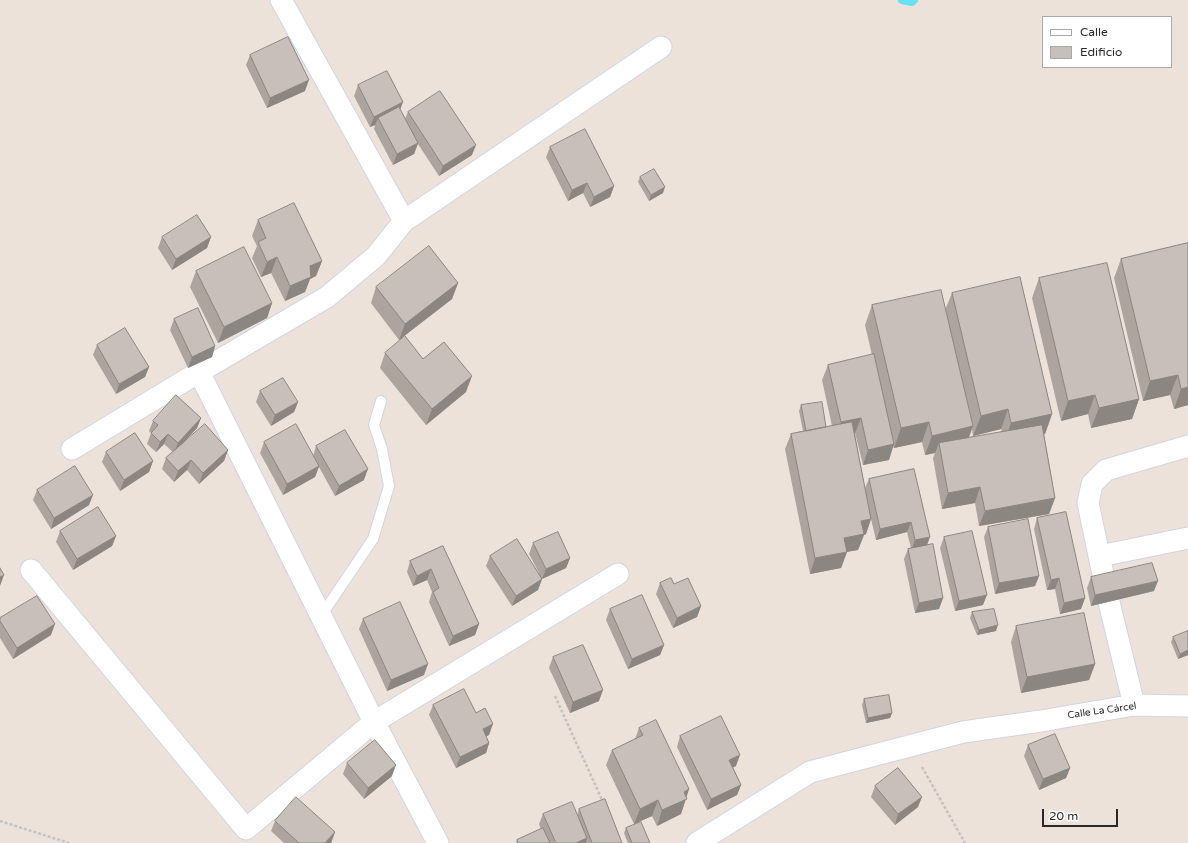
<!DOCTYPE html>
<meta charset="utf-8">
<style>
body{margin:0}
#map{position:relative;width:1188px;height:843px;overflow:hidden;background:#ece2d9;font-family:"Varela Round",sans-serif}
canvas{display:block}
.legend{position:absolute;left:1042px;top:16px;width:130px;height:52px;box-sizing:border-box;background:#fff;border:1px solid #a9a9a9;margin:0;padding:5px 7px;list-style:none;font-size:12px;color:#292929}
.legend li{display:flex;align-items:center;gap:8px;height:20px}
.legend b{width:20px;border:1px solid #a9a9a9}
.scale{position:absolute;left:1042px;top:809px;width:76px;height:18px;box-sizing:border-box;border:2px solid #292929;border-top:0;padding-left:5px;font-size:12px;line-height:14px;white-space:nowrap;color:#292929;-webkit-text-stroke:3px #fff;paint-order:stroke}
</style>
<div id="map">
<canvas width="1188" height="843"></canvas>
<ul class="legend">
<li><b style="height:5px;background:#fff"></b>Calle</li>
<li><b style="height:11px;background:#c7bfb9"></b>Edificio</li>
</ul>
<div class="scale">20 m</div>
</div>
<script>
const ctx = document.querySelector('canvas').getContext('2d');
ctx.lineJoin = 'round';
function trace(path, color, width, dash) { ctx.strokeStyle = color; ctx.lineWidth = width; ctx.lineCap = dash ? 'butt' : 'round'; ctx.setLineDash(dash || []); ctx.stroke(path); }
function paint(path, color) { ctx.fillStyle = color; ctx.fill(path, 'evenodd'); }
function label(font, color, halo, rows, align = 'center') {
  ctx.font = font + ' "Varela Round",sans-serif'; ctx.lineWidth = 3.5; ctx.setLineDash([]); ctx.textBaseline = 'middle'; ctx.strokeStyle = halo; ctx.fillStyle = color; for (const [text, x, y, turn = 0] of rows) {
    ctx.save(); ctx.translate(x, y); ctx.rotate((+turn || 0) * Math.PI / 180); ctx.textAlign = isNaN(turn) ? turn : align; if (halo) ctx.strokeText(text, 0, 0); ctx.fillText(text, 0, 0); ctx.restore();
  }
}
trace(new Path2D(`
 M902,0l10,2 2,-2`), '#65e2f5', 8);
const lane = new Path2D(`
 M321,616l52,-77 16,-53 -7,-37 -8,-24 7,-24`);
const street = new Path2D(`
 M404,221l257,-174
 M199,372l128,-75 49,-41 28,-35 -123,-221
 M72,449l127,-77 175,350 244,-148
 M1100,556l88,-18
 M31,570l215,259 128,-107 64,121
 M1105,584l-17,-81 4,-19 14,-14 82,-24
 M1109,602l25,103
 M697,843l113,-71 153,-40 78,-11 93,-16 54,1`);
trace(lane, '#cfd5e3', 12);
trace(street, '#cfd5e3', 23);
trace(new Path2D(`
 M555,696l48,106
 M922,767l43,76
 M0,821l69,22`), '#c3c3c3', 2.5, [3, 2]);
trace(lane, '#fff', 10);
trace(street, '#fff', 21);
paint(new Path2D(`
 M250,55l55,36 -38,17 -21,-43z
 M358,85l42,25 5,9 3,-7 64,43 -33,21 -21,-32 -4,10 -21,11 -19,-36 1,-4 -5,2 -16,-31z
 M550,147l64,39 -4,11 -20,10 -7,-14 -15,8 -22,-44z
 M640,177l23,16 -14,8 -11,-19z
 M258,220l64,41 -6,15 -6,3 -5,13 -20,9 -14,-28 -10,4 -9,-19 5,-12 -5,-10z
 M162,237h49l-4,11 -35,22 -14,-22z
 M1188,243v162l-14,4 -4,-14 -27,6 -29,-123 7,-19z
 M196,271l76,32 -5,15 -49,25 -28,-56z
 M1039,278l100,121 -7,20 -41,9 -3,-14 -27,7 -29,-123z
 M458,283l-6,16 -53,41 -28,-37 5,-16z
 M952,293l100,121 -7,20h-1l11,64 -6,16 -70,12 -4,-23 -33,6 -9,-51 2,-5 -10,2 -3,-13 -28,6 -1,-2 -4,14 -26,5 -8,-32v1l10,54 4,-9 45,-10 13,76 16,53 -4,11 -24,4 -11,-54 4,-10 3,-1 -4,-16 -31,8 -5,-21 -5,15 -2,1 -6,15 -11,2 -6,16 -31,6 -25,-125 6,-15 12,-3 -4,-20 2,-6 25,22 6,-1 -10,-46 6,-15 44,-10 -7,-30 7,-20 73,5zM972,429l1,7 28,-7 1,3 -33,6z
 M174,319l41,27 -3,11 -24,11 -18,-38z
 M97,345l52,22 -4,10 -29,17 -23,-39z
 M385,353l38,6 43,33 -40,33 -46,-57z
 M260,391l38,11 -4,10 -23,14 -15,-24z
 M201,418l-4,10 -12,13 43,9 -4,11 -25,23 -12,-14 -13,12 -12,-13 4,-11 7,-6 -9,-8 -8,8 -9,-8 4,-11 -2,-2 4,-10z
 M264,442l49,14 3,-10 48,34 -29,16 -16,-29 -4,10 -32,18 -23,-42z
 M106,452l47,9 -4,11 -29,19 -18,-29z
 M37,490l52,15 -38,24 -18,-29z
 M1037,518l48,80 -4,11 -21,5 -5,-25 -8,1 -13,-61z
 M988,527l51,49 -4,10 -40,8 -11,-57z
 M60,531l56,5 -4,10 -39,24 -17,-28z
 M944,537l39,68 -28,6 -15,-63z
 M533,543l37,15 -4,10 -24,11 -4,11 -26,16 -26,-40 4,-10 49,17 -10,-19z
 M443,546l36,78 -4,11 -26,11 -20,-44 3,-10 -5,-12 -14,6 -6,-14 3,-11z
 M1091,577l63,14 -63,15 -4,-18z
 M660,583l14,1 27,22 -4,11 -24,11 -17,-34z
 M610,609l54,36 -4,10 -32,14 -22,-49z
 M972,612l24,19 -19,4 -7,-17z
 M0,618l51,17 -38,24 -13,-21z
 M363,619l61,56 -37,16 -28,-62z
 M1016,626l79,38 -6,16 -68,13 -10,-51z
 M1173,637l15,18 -10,4 -7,-17z
 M553,657l46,44 -29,12 -21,-45z
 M864,699l28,14 -2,5 -24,5 -4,-18z
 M433,705l43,8 13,22 -3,1 3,7 -3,10 -30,15 -27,-53z
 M639,728l50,61 -8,25 -24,12 -5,-10 -18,8 -28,-59 6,-15 23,-11z
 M680,736l56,30 -3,1 8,18 -4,10 -30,15 -30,-63z
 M1028,745l42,23 -4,10 -27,12 -15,-34z
 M347,763l45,13 -28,23 -21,-25z
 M875,786l43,21 -23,18 -24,-28z
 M579,809l43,34h-106l1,-3 24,-11 -2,-5 4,-10 34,1z
 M275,821l60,11 -4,11h-47l-13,-12z
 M626,828l24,15h-22l-4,-10z`), '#aba49f');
paint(new Path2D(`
 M309,80l-4,11 -38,17 3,-10z
 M403,102l-4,11 -21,5 -3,7 -5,2 4,-10z
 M418,143l-4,11 -21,11 4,-11z
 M476,145l-4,10 -33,21 4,-10z
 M587,183l-4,10 -15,8 4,-11z
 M614,186l-4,11 -20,10 4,-10z
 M665,187l-2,6 -14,8 2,-6z
 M211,237l-4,11 -35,22 4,-11z
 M277,257l-6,16 -10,4 6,-15z
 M322,261l-6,15 -6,3 -5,13 -20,9 5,-15 20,-20z
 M458,283l-6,16 -53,41 6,-16z
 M272,303l-5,15 -49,25 6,-16z
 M215,346l-3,11 -24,11 4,-11z
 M149,367l-4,10 -29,17 3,-10z
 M1178,375l-8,20 -27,6 7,-20z
 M472,376l-6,16 -40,33 6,-16z
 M1188,387v18l-14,4 7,-20z
 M1095,395l-7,19 -27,7 7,-20z
 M1139,399l-7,20 -41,9 8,-20z
 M298,402l-4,10 -23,14 4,-11z
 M1008,409l-7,20 -28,7 8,-20z
 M1052,414l-7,20 -41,9 7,-20z
 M201,418l-4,10 -23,25 4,-10z
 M861,418l-6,15 -20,5 6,-16z
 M929,422l-7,20 -28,6 7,-20z
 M973,426l-8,20 -26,-3 -4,10 -10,2 7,-19z
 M168,434l-4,10 -8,8 4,-10z
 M894,444l-5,16 -26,5 5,-15z
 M228,450l-4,11 -25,23 4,-11z
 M191,460l-4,10 -13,12 4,-11z
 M153,461l-4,11 -29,19 4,-11z
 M319,466l-4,11 -32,18 4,-11z
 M368,469l-4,11 -29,16 4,-10z
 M980,487l-5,16 -33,6 6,-16z
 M93,495l-4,10 -38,24 3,-11z
 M1055,498l-6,16 -70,12 6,-15z
 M871,519l-5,15 -2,1 -6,15 -19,3 5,-15 17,-17z
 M911,522l-4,10 -31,8 4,-11z
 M116,536l-4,10 -39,24 4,-11z
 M930,537l-4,11 -15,3 4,-11z
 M847,552l-6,16 -31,6 5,-16z
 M570,558l-4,10 -24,11 -4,11 -26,16 4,-10 26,-17 4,-10z
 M431,569l-4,11 -14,6 4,-10z
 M4,575l-4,11v-9z
 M1039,576l-4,10 -40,8 4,-11z
 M1059,578l-4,11 -8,1 4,-10z
 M1158,581l-4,10 -63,15 4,-11z
 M987,595l-4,10 -28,6 4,-10z
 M943,598l-4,11 -24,4 4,-10z
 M1085,598l-4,11 -21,5 4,-11z
 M701,606l-4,11 -24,11 4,-10z
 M55,624l-4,11 -38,24 4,-11z
 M479,624l-4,11 -26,11 4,-10z
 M998,625l-2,6 -19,4 2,-5z
 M664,645l-4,10 -32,14 4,-10z
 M1188,650v5l-10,4 2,-5z
 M428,664l-4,11 -37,16 4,-11z
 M1095,664l-6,16 -68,13 6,-16z
 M603,690l-4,11 -29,12 3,-11z
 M892,713l-2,5 -24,5 2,-5z
 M493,724l-4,11 -10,5 4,-11z
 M489,743l-3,10 -30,15 4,-11z
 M740,755l-4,11 -11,5 4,-11z
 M396,765l-4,11 -28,23 4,-11z
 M1070,768l-4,10 -27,12 4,-11z
 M741,785l-4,10 -30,15 4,-11z
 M689,789l-8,25 -24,12 5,-16 22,-18z
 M922,797l-4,10 -23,18 3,-11z
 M658,800l-6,16 -18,8 6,-15z
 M335,832l-4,11h-6z
 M587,838l-1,5h-10z`), '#8b8682');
const building = new Path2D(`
 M288,37l21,43 -39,18 -20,-43z
 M387,71l16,31 -29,15 -16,-32z
 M440,91l36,54 -33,21 -35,-54z
 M399,107l19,36 -21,11 -19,-36z
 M585,129l29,57 -20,11 -7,-14 -15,7 -22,-43z
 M654,169l11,18 -14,8 -11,-18z
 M294,203l28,58 -12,5 1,11 -21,9 -13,-29 -10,5 -9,-20 8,-4 -8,-18z
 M197,215l14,22 -35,22 -14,-22z
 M1188,243v144l-7,2 -3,-14 -28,6 -29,-122z
 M429,246l29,37 -53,41 -29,-37z
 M244,247l28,56 -48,24 -28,-56z
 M1107,263l32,136 -40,9 -4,-13 -27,6 -29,-123z
 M1020,277l32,137 -41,9 -3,-14 -27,7 -29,-123z
 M941,290l32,136 -41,10 -3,-14 -28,6 -29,-123z
 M198,308l17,38 -23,11 -18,-38z
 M125,328l24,39 -30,17 -22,-39z
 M405,336l18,23 21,-17 28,34 -40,33 -47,-56z
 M874,354l20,90 -26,6 -7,-32 -20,4 -13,-57z
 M283,378l15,24 -23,13 -15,-24z
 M176,395l25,23 -23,25 -10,-9 -8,8 -9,-9 7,-8 -5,-4z
 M822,402l4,25 -20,4 -5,-26z
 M852,422l19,97 -10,2 3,13 -20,4 3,14 -32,6 -24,-124z
 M205,424l23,26 -25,23 -12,-13 -13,11 -12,-13z
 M296,424l23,42 -32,18 -23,-42z
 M1042,425l13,73 -70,13 -5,-24 -32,6 -9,-50z
 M345,430l23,39 -29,17 -23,-40z
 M135,433l18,28 -29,19 -18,-28z
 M75,466l18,29 -39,23 -17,-28z
 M914,469l16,68 -15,3 -4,-18 -31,7 -11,-50z
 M98,507l18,29 -39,23 -17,-28z
 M1066,512l19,86 -21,5 -5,-25 -8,2 -14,-62z
 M1028,519l11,57 -40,7 -11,-56z
 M972,531l15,64 -28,6 -15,-64z
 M558,532l12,26 -24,11 -13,-26z
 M517,539l25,40 -26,17 -26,-40z
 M933,544l10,54 -24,5 -11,-54z
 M443,546l36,78 -26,12 -20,-44 6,-4 -8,-19 -14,7 -7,-15z
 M1152,563l6,18 -63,14 -4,-18z
 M0,568l4,7 -4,2z
 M671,578l3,6 14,-6 13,28 -24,12 -17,-35z
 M642,595l22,50 -32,14 -22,-50z
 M37,596l18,28 -38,24 -17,-27v-3z
 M400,602l28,62 -37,16 -28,-61z
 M994,609l4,16 -19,5 -7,-18z
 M1084,613l11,51 -68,13 -11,-51z
 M1188,631v19l-8,4 -7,-17z
 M583,645l20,45 -30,12 -20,-45z
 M464,689l12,24 9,-5 8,16 -10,5 6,14 -29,14 -27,-52z
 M889,695l3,18 -24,5 -4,-19z
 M721,716l19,39 -11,5 12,25 -30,14 -31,-63z
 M656,720l33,69 -5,3 3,7 -25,11 -4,-10 -18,9 -28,-59 31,-15 -4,-7z
 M1055,734l15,34 -27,11 -15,-34z
 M375,740l21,25 -28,23 -21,-25z
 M898,768l24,29 -24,17 -23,-28z
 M296,797l39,35 -10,11h-26l-24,-22z
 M605,799l17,44h-30l-13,-34z
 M572,802l15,36 -11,5h-20l-13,-29z
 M641,822l9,21h-18l-6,-15z
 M543,828l7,15h-32l-1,-3z`);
paint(building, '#c7bfb9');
trace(building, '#8b8682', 1);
label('10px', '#292929', '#fff', [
 ["Calle La Cárcel",1102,711,-8]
]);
</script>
